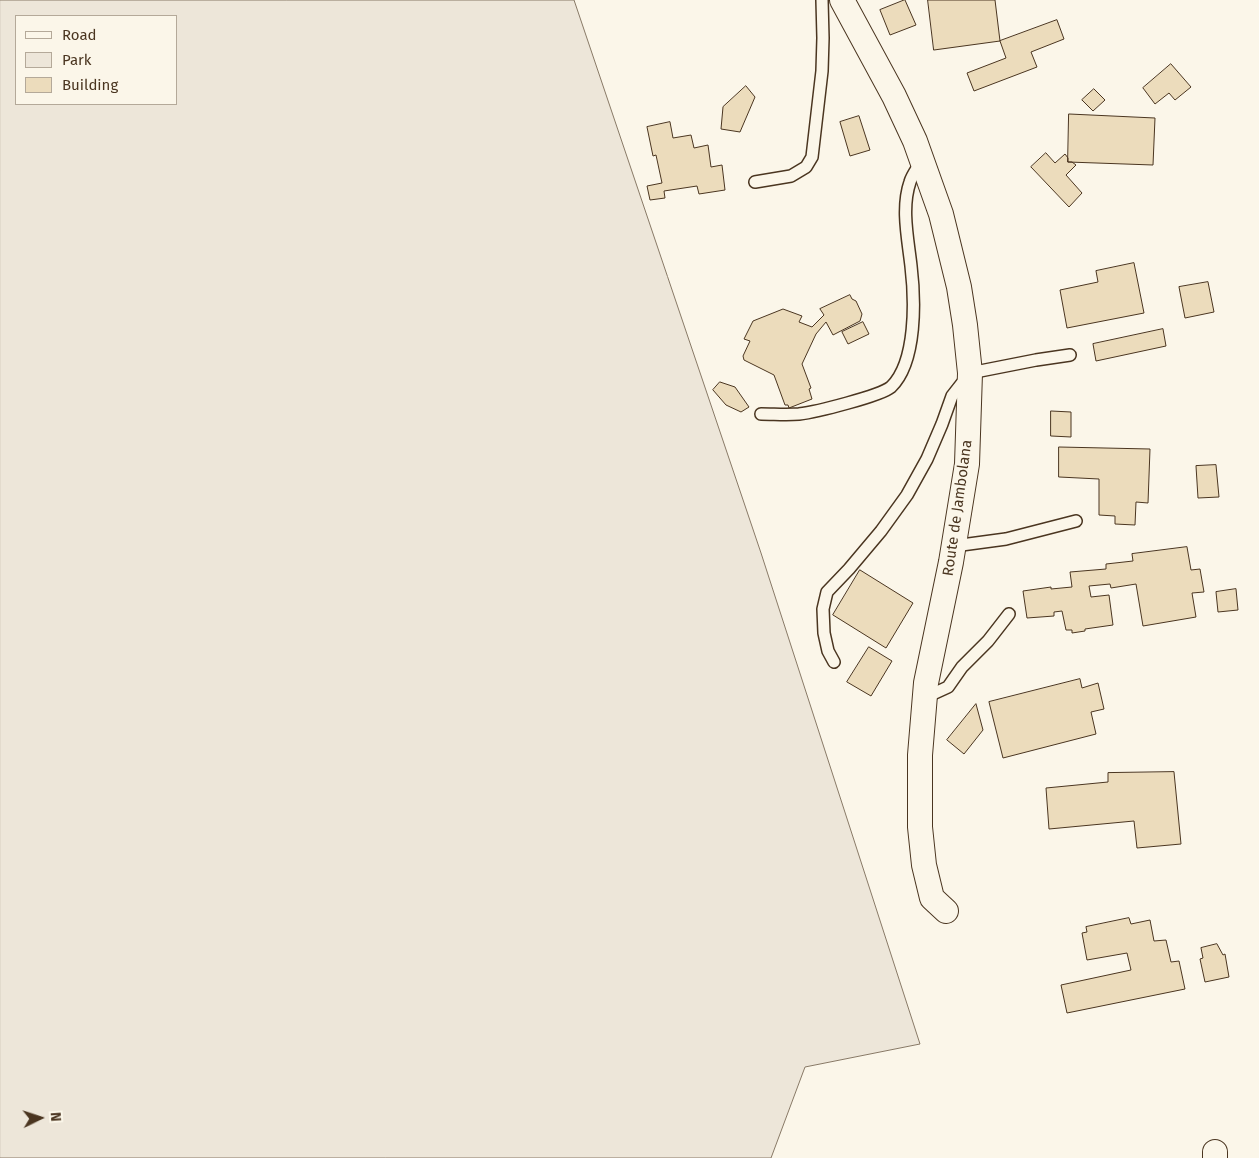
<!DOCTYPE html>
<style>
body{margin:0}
#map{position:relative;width:1259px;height:1158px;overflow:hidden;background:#fbf6e9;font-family:"Fira Sans",sans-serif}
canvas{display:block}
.legend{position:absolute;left:15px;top:15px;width:162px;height:90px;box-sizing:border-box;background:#fbf6e9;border:1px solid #b4a999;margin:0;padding:6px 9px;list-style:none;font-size:15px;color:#4a3520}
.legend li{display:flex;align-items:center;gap:10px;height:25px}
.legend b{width:25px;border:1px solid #b4a999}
.north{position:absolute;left:15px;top:1093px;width:50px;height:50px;-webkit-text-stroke:4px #fbf6e9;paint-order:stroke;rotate:86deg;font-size:14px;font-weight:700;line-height:20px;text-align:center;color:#4a3520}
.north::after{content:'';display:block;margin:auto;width:18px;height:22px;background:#4a3520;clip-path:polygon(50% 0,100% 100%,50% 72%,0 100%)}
</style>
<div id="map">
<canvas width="1259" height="1158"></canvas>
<ul class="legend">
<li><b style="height:6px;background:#fbf6e9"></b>Road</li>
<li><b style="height:14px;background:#ede6d9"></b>Park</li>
<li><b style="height:14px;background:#ecdcbc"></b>Building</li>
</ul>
<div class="north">N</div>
</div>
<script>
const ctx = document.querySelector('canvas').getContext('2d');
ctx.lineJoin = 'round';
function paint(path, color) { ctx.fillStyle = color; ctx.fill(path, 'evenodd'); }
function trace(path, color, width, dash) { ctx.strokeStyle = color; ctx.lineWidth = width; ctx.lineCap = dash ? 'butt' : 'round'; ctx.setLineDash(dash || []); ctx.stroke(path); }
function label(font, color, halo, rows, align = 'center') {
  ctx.font = font + ' "Fira Sans",sans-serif'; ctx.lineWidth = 4; ctx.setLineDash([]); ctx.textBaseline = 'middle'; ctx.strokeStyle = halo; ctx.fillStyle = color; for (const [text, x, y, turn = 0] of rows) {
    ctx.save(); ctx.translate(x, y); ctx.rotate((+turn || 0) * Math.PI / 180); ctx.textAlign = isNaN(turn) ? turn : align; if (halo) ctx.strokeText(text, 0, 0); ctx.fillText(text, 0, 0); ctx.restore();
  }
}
const green = new Path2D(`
 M0,0h574l187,553 159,491 -115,23 -34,91h-771zM16,16h160v88h-160z`);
paint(green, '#ede6d9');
trace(green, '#887966', 1);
const building = new Path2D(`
 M905,0l11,25 -26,10 -10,-25z
 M928,0h67l5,41 -66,9z
 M1057,20l7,19 -33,13 6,15 -63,24 -7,-18 39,-15 -6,-17z
 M1171,64l20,23 -16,13 -6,-7 -14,11 -12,-16z
 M746,86l9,11 -15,35 -19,-3 2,-22z
 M1094,89l11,11 -12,11 -11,-11z
 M1069,114l86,4 -2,47 -85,-3z
 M859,116l11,34 -20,6 -10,-34z
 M670,122l3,16 18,-3 3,13 14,-3 3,22 11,-2 3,25 -26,4 -2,-8 -33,5 1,7 -15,2 -3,-14 15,-3 -6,-28 -3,1 -6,-29z
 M1046,153l9,10 10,-9 3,4v4h4l4,3 -10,10 16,18 -13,14 -38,-40z
 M1134,263l10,50 -77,15 -7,-38 38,-8 -2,-11z
 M1208,282l6,30 -29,6 -6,-31z
 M850,295l2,4 4,2 6,13 -2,7 -27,14 -7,-13 -10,12 -14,30 9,24 -2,1 3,10 -23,9 -1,-3h-3l-11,-30 -30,-15 -1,-4 7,-15 -6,-2 9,-18 30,-12 19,7 -3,6 13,5 12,-12 -4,-6z
 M863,322l6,12 -21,10 -6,-12z
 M1163,329l3,17 -70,15 -3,-17z
 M720,382l15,5 14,20 -8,5 -15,-7 -13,-15z
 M1051,411l20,1v25l-20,-1z
 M1059,447l91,2 -2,54 -12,-1 -1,23 -20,-1v-8l-16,-1v-36l-40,-2z
 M1216,465l3,32 -21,1 -2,-32z
 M1187,547l4,23 9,-1 4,23 -12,1 4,24 -53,9 -7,-42 -25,4 -1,-4 -21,2 2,11 18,-2 4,30 -28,4v2l-13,2v-3h-6l-4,-19 -8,1v4l-27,2 -4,-27 28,-4v2l21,-2 -2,-15 36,-3v-5l27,-3 -1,-7z
 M860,570l53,33 -27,45 -53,-33z
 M1236,589l2,21 -20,2 -2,-20z
 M869,647l23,14 -21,35 -24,-14z
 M1080,679l2,9 16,-5 6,26 -13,3 5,22 -93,24 -14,-56z
 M976,704l7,26 -19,24 -17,-14z
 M1174,772l7,72 -44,4 -3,-27 -85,8 -3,-41 62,-6v-9z
 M1129,918l2,6 19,-4 4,21 12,-1 5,22 8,-1 6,28 -118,24 -6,-28 70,-15 -4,-17 -40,7 -5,-27 5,-1 -1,-5z
 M1217,944l6,11 2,-1 4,23 -24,5 -5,-23 3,-1 -2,-10z`);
paint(building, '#ecdcbc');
trace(building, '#4a3520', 1);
const service = new Path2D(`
 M755,182l36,-6 15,-9 6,-10 10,-86 1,-33 -1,-38
 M761,414c13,0 26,1 38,0 17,-2 81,-18 92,-27 26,-25 24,-88 20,-121 -3,-27 -10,-58 -1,-84 2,-7 7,-13 11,-20
 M954,546l52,-7 70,-18
 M834,662l-6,-11 -4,-18 -1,-24 4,-17 22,-23 32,-38 26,-36 20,-36 15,-35 10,-28 18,-23 66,-13 34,-5
 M924,698l24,-11 14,-20 26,-26 21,-27`);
const minor = new Path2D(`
 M842,0l52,96 21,45 26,73 18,73 6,38 5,48 -3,91 -16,98 -25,121 -6,72v72l4,38 8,33 14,13
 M1215,1152v6`);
trace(service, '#4a3520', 14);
trace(minor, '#4a3520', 26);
trace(service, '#fbf6e9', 11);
trace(minor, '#fbf6e9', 24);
label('15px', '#4a3520', '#fbf6e9', [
 ["Route de Jambolana",958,508,-82]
]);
</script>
